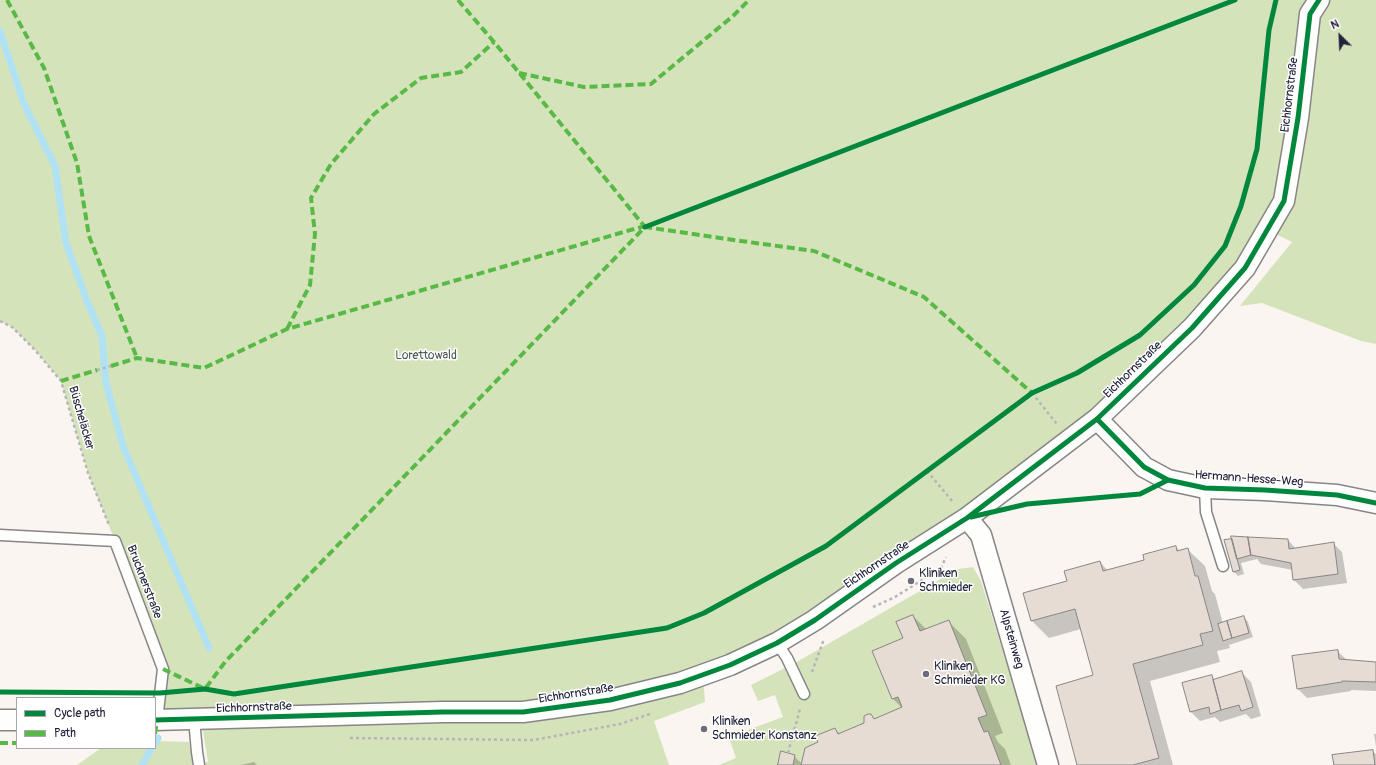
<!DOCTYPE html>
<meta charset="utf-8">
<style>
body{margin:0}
#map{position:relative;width:1376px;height:765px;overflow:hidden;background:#faf5f0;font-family:Pangolin,sans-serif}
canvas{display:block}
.legend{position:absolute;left:16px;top:697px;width:140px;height:52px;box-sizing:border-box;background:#fff;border:1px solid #a7a7b1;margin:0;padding:5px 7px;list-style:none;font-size:12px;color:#22223b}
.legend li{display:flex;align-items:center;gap:8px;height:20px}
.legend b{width:20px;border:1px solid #a7a7b1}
.north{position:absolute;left:1320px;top:16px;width:40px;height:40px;-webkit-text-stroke:3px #fff;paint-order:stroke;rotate:336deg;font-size:11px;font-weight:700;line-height:16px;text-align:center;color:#22223b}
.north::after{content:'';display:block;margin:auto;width:14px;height:18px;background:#22223b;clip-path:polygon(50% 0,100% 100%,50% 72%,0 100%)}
</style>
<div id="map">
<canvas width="1376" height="765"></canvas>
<ul class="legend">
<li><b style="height:5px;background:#00873e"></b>Cycle path</li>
<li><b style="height:5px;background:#58b947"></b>Path</li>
</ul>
<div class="north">N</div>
</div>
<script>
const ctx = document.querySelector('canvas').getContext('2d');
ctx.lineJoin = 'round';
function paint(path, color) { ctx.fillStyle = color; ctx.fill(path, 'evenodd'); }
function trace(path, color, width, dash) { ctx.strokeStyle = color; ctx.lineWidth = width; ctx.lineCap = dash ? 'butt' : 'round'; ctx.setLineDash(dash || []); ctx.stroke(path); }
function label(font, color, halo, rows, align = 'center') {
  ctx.font = font + ' Pangolin,sans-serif'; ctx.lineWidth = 3; ctx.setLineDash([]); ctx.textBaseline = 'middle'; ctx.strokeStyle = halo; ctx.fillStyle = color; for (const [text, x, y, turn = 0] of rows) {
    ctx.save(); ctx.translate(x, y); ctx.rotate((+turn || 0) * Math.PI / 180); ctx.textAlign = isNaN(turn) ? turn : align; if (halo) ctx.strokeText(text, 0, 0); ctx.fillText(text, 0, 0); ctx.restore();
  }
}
paint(new Path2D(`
 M0,0h1376v344l-15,-3 -99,-38 -22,3 52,-64 -25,-12 -170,189 -201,144 -193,112 2,27 -51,19 15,44h-473l12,-3 -7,-43 -44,1 6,-51 -48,-128 -27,-68 -27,-92 -26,-31 -23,-23 -12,-6z
 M973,567l8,14 57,184h-319l17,-7 -7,-21 54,-20 -8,-22 -17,6 -7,-16 44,-22 163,-94z
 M155,741l34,1 4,23h-116l24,-17h54z`), '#d5e3ba');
paint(new Path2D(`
 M1288,540l8,9 37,-6 9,9 5,31 -44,6 -9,-9 -1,-10 -32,-6 -4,-5 -16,4 3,11 -6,2 -4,-4 -9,-31z
 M1176,547l4,4 7,-2 18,17 7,25 3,3 8,30 21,-7 4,5 5,15 -24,8 1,3 -13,3 3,11 -70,19 23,84h-94l15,-89 -13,-47 -32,9 -17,-17 36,-39 32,-20 8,9 37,-11z
 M913,616l14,14 21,-9 18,18 37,94 -8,3 3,6 7,7 6,16h-232l15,-9 8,8 17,-22 16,-13 5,5 26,-10 4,-9 5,5 27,-12 -9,-9 -20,-48 31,-12z
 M1337,651l10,9 29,3v28l-25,-1v1l-44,7 -9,-9 -5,-32z
 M1242,673l9,9 10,34 -10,3 -5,-5 -26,8 -5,-5 -15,4 -9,-9 20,-36 4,4z
 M1374,734h2v12z
 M1372,751l4,3v11h-41z
 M254,762l3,3h-17z`), '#0003');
trace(new Path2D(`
 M0,31l24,73 31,62 11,77 21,58 15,35 4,47 17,63 86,202
 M155,743l3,-5
 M142,765l10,-17`), '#b1e2f3', 7);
const building = new Path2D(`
 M1231,536l17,1 3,18 -14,4z
 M1248,537l40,2 1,10 45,-7 4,32 -45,6 -2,-17 -40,-8z
 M1232,539l8,31 -7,2 -9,-32z
 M1176,546l1,5 11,-3 7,28h3l15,55 -13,3 3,11 -70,19 26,94 -26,7h-56l-21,-79 37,-11 -18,-66 -44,12 -8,-28 44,-12 -3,-10 36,-10 3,10 41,-11 -1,-5z
 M913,615l7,16 29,-11 38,95 -9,3 6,14 4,-1 13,34h-200l4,-17 13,-6 -3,-6 20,-8 3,6 26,-11v-7l4,-2h3l3,5 28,-12 -4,-10 -6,2 -20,-48 31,-13 -7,-16z
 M1244,616l5,17 -17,5 -5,-17z
 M1227,621l5,17 -9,3 -5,-17z
 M1338,650l1,9 37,3v20l-34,-1v1l-45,7 -5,-33z
 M1242,671l11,36 -12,4 -2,-6 -18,5 -8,-30z
 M1212,675l9,35 -11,4 -1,-7 -19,5 -8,-29z
 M1373,750l2,15h-41l-2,-10z
 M781,751l14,4 -2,10h-15z`);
paint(building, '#e6dcd3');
trace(building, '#888588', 1);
const lane = new Path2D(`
 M1205,488l1,24 17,54
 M0,535l115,6 48,128 -6,51
 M777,643l10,15 17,36
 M194,719l3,33 2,13`);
const street = new Path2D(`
 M1097,419l47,48 24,13 37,8 60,2 72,5 39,8
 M967,518l14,17 67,230
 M0,720h17
 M155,720l288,-8h80l87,-12 70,-17 50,-18 47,-22 38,-23 81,-57 71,-45 130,-99 95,-91 53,-60 39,-67 14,-83 12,-104 9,-14`);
trace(lane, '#888588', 13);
trace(street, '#888588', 23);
trace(new Path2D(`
 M0,321l12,6 23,23 26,31 27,92 21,52
 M97,370l14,-4
 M1032,393l25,31
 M927,471l26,31
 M873,607l22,-10 46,-29 5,-11
 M812,672l12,-33
 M176,692l29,-3 29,5 433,-66 37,-15 122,-67 206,-153 45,-20 63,-38 54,-50 31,-39 16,-40 16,-57 12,-119 7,-30
 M350,738l184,2 86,-16 30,-10
 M788,753l12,-44`), '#b6b5b8', 2.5, [3, 3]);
trace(lane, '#fefefd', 10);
trace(street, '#fefefd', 20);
trace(new Path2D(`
 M7,0l37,68 33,95 12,73 48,122
 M458,0l36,42 151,185
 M519,73l65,14 67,-3 82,-68 16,-16
 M287,329l23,-44 5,-51 -4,-36 20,-34 43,-50 47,-36 40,-6 33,-30
 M111,366l26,-8 67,10 83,-39 361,-104
 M61,381l36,-11
 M163,669l42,20 20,-27 420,-435 96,14 73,10 110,46 108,96
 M155,734l2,-14
 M0,743h17`), '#58b947', 4, [8, 4]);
trace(new Path2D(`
 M645,227l590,-227
 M1097,419l47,48 24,13 37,8 60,2 72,5 39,8
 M971,517l56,-13 113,-10 28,-14
 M0,692l160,1 45,-4 29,5 433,-66 37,-15 122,-67 206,-153 45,-20 63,-38 54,-50 31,-39 16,-40 16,-57 12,-119 7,-30
 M155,720l288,-8h80l87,-12 70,-17 50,-18 47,-22 38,-23 81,-57 71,-45 130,-99 95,-91 53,-60 39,-67 14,-83 12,-104 9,-14`), '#00873e', 5);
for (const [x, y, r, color] of [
 [911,581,4,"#6e6c7a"],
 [926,674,4,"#6e6c7a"],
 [704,729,4,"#6e6c7a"]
]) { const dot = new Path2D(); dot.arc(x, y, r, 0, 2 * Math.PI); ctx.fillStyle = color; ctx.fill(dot); trace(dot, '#fff', 1.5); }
label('12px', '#22223b', '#fff', [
 ["Eichhornstraße",1290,95,-83],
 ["Eichhornstraße",1133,370,-44],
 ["Büscheläcker",81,418,74],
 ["Hermann-Hesse-Weg",1249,479,4],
 ["Eichhornstraße",877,565,-34],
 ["Brucknerstraße",144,582,69],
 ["Alpsteinweg",1011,639,74],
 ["Eichhornstraße",576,694,-9],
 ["Eichhornstraße",254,708,-2]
]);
label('12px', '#4e5854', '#fff', [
 ["Lorettowald",426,356]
]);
label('12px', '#22223b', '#fff', [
 ["Kliniken",919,574],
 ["Schmieder",919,588],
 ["Kliniken",934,667],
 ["Schmieder KG",934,681],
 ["Kliniken",712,722],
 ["Schmieder Konstanz",712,736]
], 'left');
</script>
